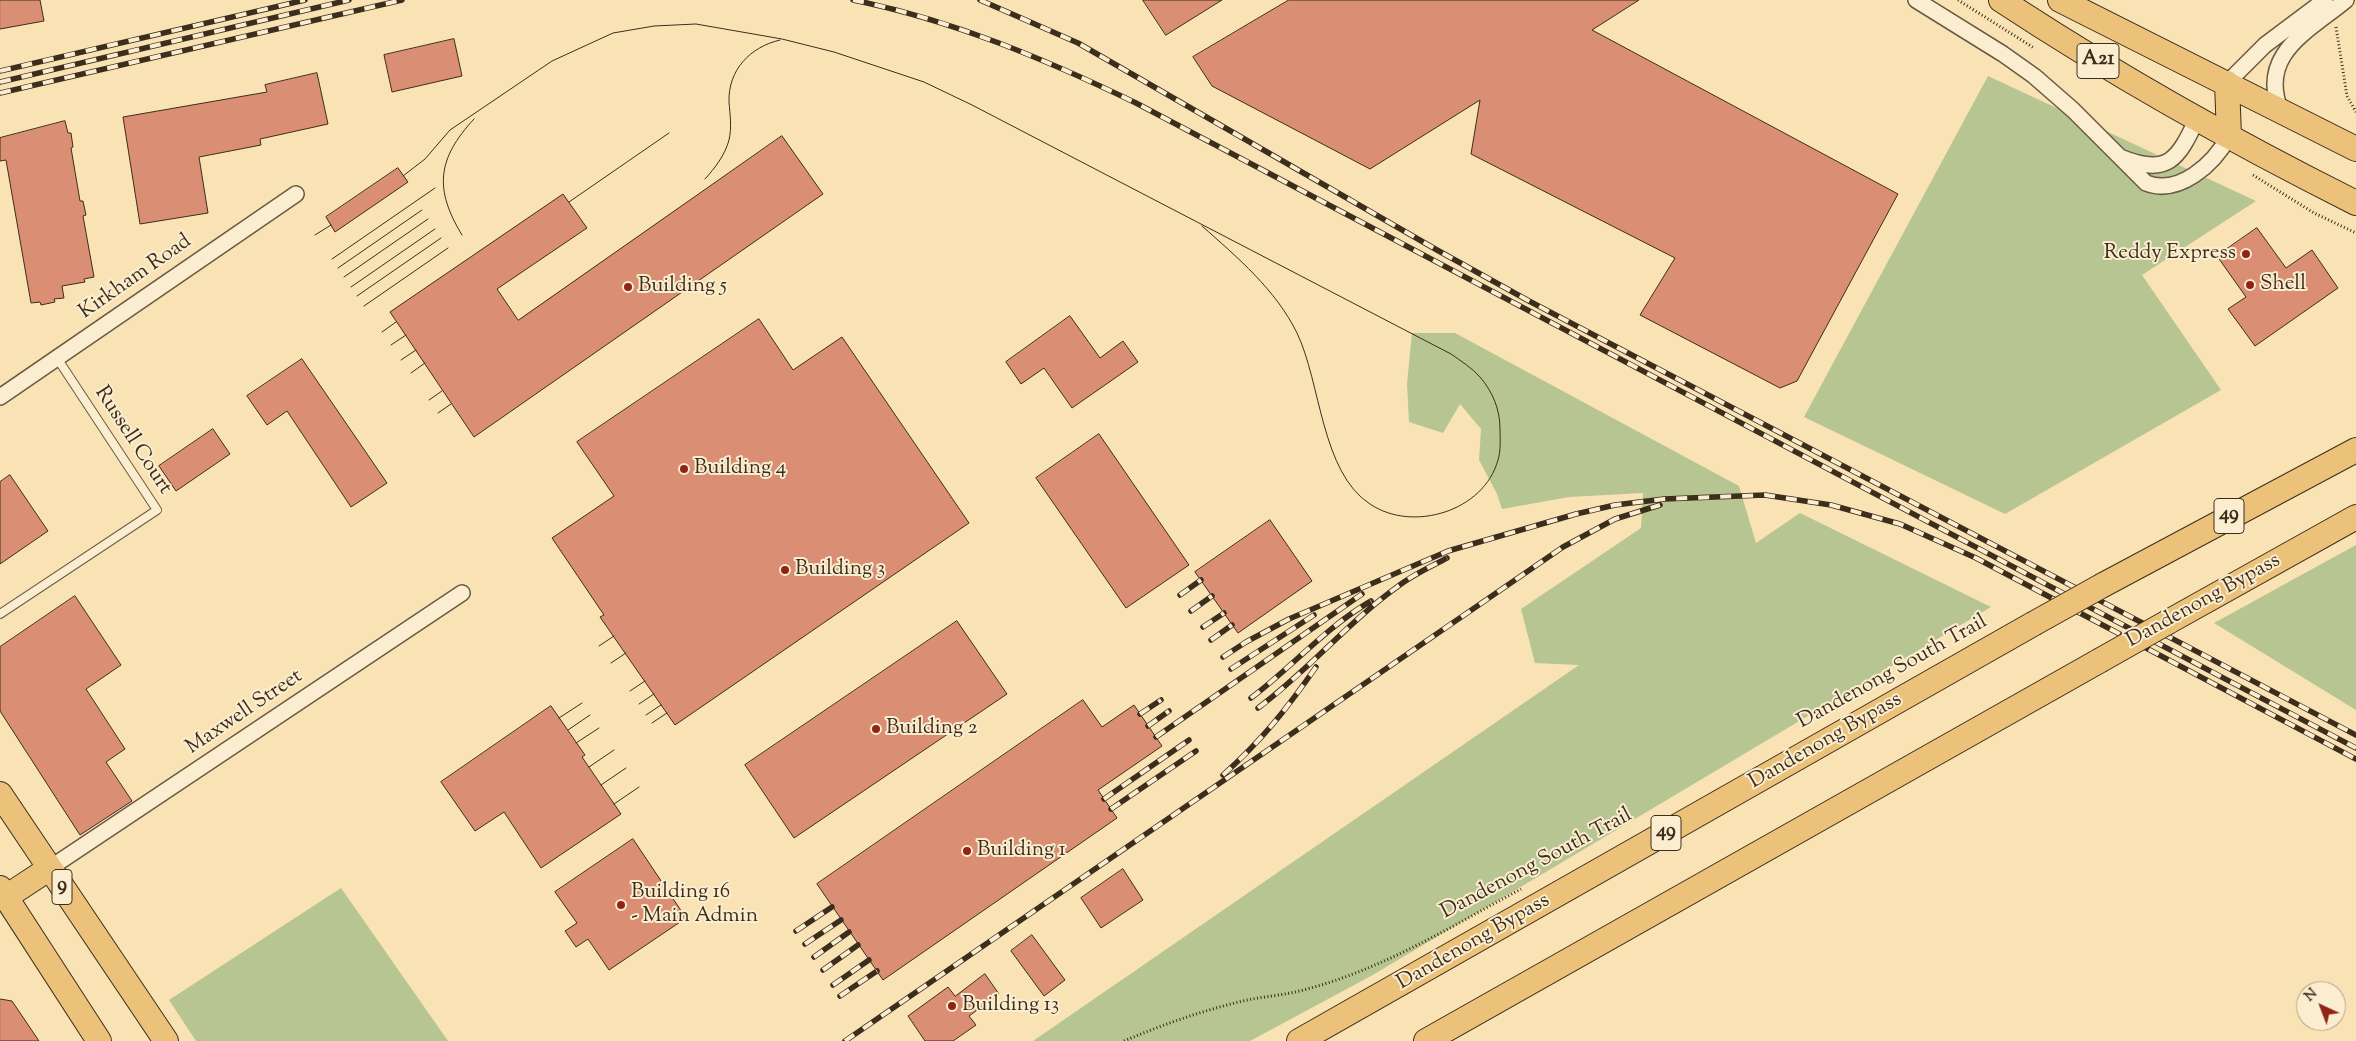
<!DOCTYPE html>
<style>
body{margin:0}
#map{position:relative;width:2356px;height:1041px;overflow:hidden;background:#f9e3b5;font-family:"Sorts Mill Goudy",serif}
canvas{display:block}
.north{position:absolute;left:2296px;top:981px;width:50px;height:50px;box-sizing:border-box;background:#fbedcf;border:1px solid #afa087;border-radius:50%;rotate:317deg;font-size:14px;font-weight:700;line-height:20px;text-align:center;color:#3c2d1c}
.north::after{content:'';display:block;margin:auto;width:18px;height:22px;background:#8f2418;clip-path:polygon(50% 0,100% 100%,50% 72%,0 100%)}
</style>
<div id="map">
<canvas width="2356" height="1041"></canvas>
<div class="north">N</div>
</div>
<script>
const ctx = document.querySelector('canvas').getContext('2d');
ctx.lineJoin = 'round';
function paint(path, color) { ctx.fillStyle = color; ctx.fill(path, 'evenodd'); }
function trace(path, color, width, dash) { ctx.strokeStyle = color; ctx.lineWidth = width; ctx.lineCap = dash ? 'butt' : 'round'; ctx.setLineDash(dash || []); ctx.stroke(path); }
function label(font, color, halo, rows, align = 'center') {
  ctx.font = font + ' "Sorts Mill Goudy",serif'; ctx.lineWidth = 4; ctx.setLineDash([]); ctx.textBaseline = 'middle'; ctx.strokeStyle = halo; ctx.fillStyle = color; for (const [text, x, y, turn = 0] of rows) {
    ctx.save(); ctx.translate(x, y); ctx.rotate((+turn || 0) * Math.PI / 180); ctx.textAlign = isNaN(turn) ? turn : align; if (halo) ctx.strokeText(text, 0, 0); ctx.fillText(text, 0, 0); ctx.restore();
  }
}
paint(new Path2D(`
 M1988,76l268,125 -114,74 79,115 -216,124 -201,-97z
 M1412,333h43l284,153 17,57 44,-30 191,94 -620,369 -121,65h-217l546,-376 -44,-2 -14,-54 120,-81 2,-35 -74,4 -67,12 -5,-15 -18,-34 2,-31 -21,-25 -17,29 -34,-11 -2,-38z
 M2356,545v165l-142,-87z
 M341,888l107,153h-252l-27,-41z`), '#b7c592');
const building = new Path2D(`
 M0,0h40l4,21 -44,8z
 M1143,0h79l-56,35z
 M1289,0h350l-47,30 306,164 -101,187 -17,7 -140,-73 35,-57 -204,-104 9,-54 -110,69 -158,-83 -19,-29z
 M454,39l8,37 -70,16 -8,-37z
 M317,73l11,51 -68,15 1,6 -62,12 9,56 -68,11 -17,-107 144,-25 -2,-7z
 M65,121l3,12h3l2,14 -2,1 9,53h3l3,14 -3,1 11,61 -10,2 1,3 -23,4 2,12 -10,1 1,3 -14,3 -1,-3 -9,1 -25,-143 -6,1v-23z
 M782,136l41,58 -349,243 -84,-125 173,-118 24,34 -90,61 21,31z
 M398,168l10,14 -73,50 -9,-15z
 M2257,228l29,40 26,-18 26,38 -83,58 -27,-37 18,-12 -29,-41z
 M1070,316l30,42 23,-17 15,21 -66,46 -28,-40 -23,16 -15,-22z
 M759,319l34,51 49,-33 127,186 -294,202 -75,-108 4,-2 -52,-77 62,-42 -37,-54z
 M302,359l85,124 -36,24 -64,-96 -20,14 -20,-29z
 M213,429l17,25 -54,37 -17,-25z
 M1099,434l90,131 -63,43 -90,-130z
 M10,475l38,56 -48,33v-82z
 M1270,520l42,61 -74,52 -43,-61z
 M75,596l46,69 -35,24 39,60 -19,13 26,39 -52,34 -80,-124v-64z
 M957,621l50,73 -213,144 -49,-73z
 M1083,700l19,27 32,-22 28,41 -64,44 19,28 -234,162 -66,-96z
 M551,706l34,49 -3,2 39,57 -80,54 -37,-56 -29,19 -34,-49z
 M633,839l53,79 -77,52 -21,-31 -12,8 -11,-16 12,-8 -22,-31z
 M1123,869l20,31 -42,28 -20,-30z
 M1032,935l33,45 -21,16 -33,-45z
 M985,974l14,20 -30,22 7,9 -23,16h-28l-17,-25 40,-29 7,9z
 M0,999l12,2 27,40h-39z`);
paint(building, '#da8e73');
trace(building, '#3c2d1c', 1);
const service = new Path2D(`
 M0,614l157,-104 -100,-152`);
const minor = new Path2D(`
 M1916,0l87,54 31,22 39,34 73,73c33,13 68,-19 83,-47
 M2227,83l38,-38 60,-45
 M2281,112c-24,-58 28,-81 65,-112
 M2120,157c48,20 58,2 77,-38
 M0,397l296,-203
 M50,868l412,-275`);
const trunk = new Path2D(`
 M2001,0c114,75 233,142 355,203
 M2060,0l296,149
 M2227,83l2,53
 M2103,585l253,-135
 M2168,622l188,-105
 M0,794l166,247
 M0,888l99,153
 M6,897l44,-29
 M1299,1041l734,-417
 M1426,1041l673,-380`);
trace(service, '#6b5a42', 10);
trace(minor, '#6b5a42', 18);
trace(trunk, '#3c2d1c', 26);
trace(new Path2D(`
 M1958,0l76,48
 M2336,27l11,69 9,16
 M2253,175l61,38 42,20
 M1124,1041c40,-17 80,-31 123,-41 20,-4 40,-5 60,-11 76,-20 145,-63 214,-100`), '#3c2d1c', 3, [1, 2.5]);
trace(service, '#fbedcf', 8);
trace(minor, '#fbedcf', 15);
trace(trunk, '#ecc27a', 24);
trace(new Path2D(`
 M403,176l22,-17 25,-29 102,-69 61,-28 41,-7 42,-2 86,15 52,13 90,30 48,23 479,249c10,7 21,14 29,23 13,15 20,33 20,52 0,10 1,21 -2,31 -14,51 -85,73 -128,44 -49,-32 -49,-121 -73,-171 -21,-43 -60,-76 -95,-107
 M705,179c10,-11 20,-24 24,-39 3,-13 1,-25 0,-38 -1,-32 21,-55 51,-62
 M569,202l100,-69
 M315,235l16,-10
 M462,235c-28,-46 -25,-76 12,-116
 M332,259l103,-71
 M338,268l84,-58
 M344,277l84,-58
 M351,287l84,-58
 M357,296l84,-58
 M364,306l84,-58
 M382,332l14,-10
 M391,345l15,-10
 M401,360l15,-10
 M411,373l14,-10
 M429,400l13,-9
 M438,413l13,-9
 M599,646l15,-10
 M611,663l15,-10
 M630,691l15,-10
 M639,704l15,-10
 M646,715l15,-10
 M559,718l23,-15
 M652,723l15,-10
 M568,730l22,-15
 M576,743l23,-15
 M589,767l25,-17
 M601,785l25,-17
 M614,804l25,-17`), '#3c2d1c', 1);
const rail = new Path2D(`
 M853,0c99,20 192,59 283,103l1220,645
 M980,0l98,43 359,207 92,51 827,434
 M0,71l305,-71
 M0,82l349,-82
 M0,93l402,-93
 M1180,595l21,-15
 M1191,611l21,-15
 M1203,627l21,-14
 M1211,640l21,-15
 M1223,657l23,-15 43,-23 159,-68 128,-37 39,-9 49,-6 101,-4 66,10 69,19 76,34 380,201
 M1231,669l83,-54
 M1251,698c41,-31 75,-71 120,-97
 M1258,708c50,-37 89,-85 139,-121 15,-12 33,-20 50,-29
 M1140,714l21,-14
 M1148,726l21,-15
 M1156,737l206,-143
 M1223,775c39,-35 63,-65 93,-108
 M1104,799l85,-59
 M1111,809l85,-58
 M796,931l36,-24
 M805,944l36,-24
 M814,957l35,-25
 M823,970l35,-25
 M833,985l36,-25
 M840,996l37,-25
 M845,1041l718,-494 52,-28 45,-14`);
trace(rail, '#3c2d1c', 5.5);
trace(rail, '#fbedcf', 4, [11]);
const trunkBridge = new Path2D(`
 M2033,624l70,-39
 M2099,661l69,-39`);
trace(trunkBridge, '#3c2d1c', 26, []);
trace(trunkBridge, '#ecc27a', 24);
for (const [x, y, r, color] of [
 [2246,254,5,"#8f2418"],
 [2250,285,5,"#8f2418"],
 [628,287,5,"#8f2418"],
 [684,469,5,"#8f2418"],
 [785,570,5,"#8f2418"],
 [876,729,5,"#8f2418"],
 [967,851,5,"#8f2418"],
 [621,905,5,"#8f2418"],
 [952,1006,5,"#8f2418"]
]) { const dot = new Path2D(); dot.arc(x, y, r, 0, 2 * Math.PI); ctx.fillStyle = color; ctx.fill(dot); trace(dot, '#fbedcf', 2); }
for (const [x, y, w] of [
 [2098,61,42],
 [2229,516,30],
 [1666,833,30],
 [62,887,20]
]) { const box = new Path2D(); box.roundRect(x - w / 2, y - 17.5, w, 35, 4); ctx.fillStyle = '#fbedcf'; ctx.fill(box); trace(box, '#3c2d1c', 1); }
label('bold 20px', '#3c2d1c', null, [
 ["A21",2098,61],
 ["49",2229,516],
 ["49",1666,833],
 ["9",62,887]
]);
label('21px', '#3c2d1c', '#fbedcf', [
 ["Reddy Express",2236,254,"right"],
 ["Shell",2260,285],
 ["Building 5",638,287],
 ["Building 4",694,469],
 ["Building 3",795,570],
 ["Building 2",886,729],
 ["Building 1",977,851],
 ["Building 16",631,893],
 ["- Main Admin",631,917],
 ["Building 13",962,1006]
], 'left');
label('21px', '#3c2d1c', '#fbedcf', [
 ["Kirkham Road",136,278,-35],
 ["Russell Court",132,441,57],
 ["Dandenong Bypass",2204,602,-29],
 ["Dandenong South Trail",1893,673,-29],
 ["Maxwell Street",245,713,-34],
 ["Dandenong Bypass",1826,742,-30],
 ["Dandenong South Trail",1537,865,-28],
 ["Dandenong Bypass",1474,943,-30]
]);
</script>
